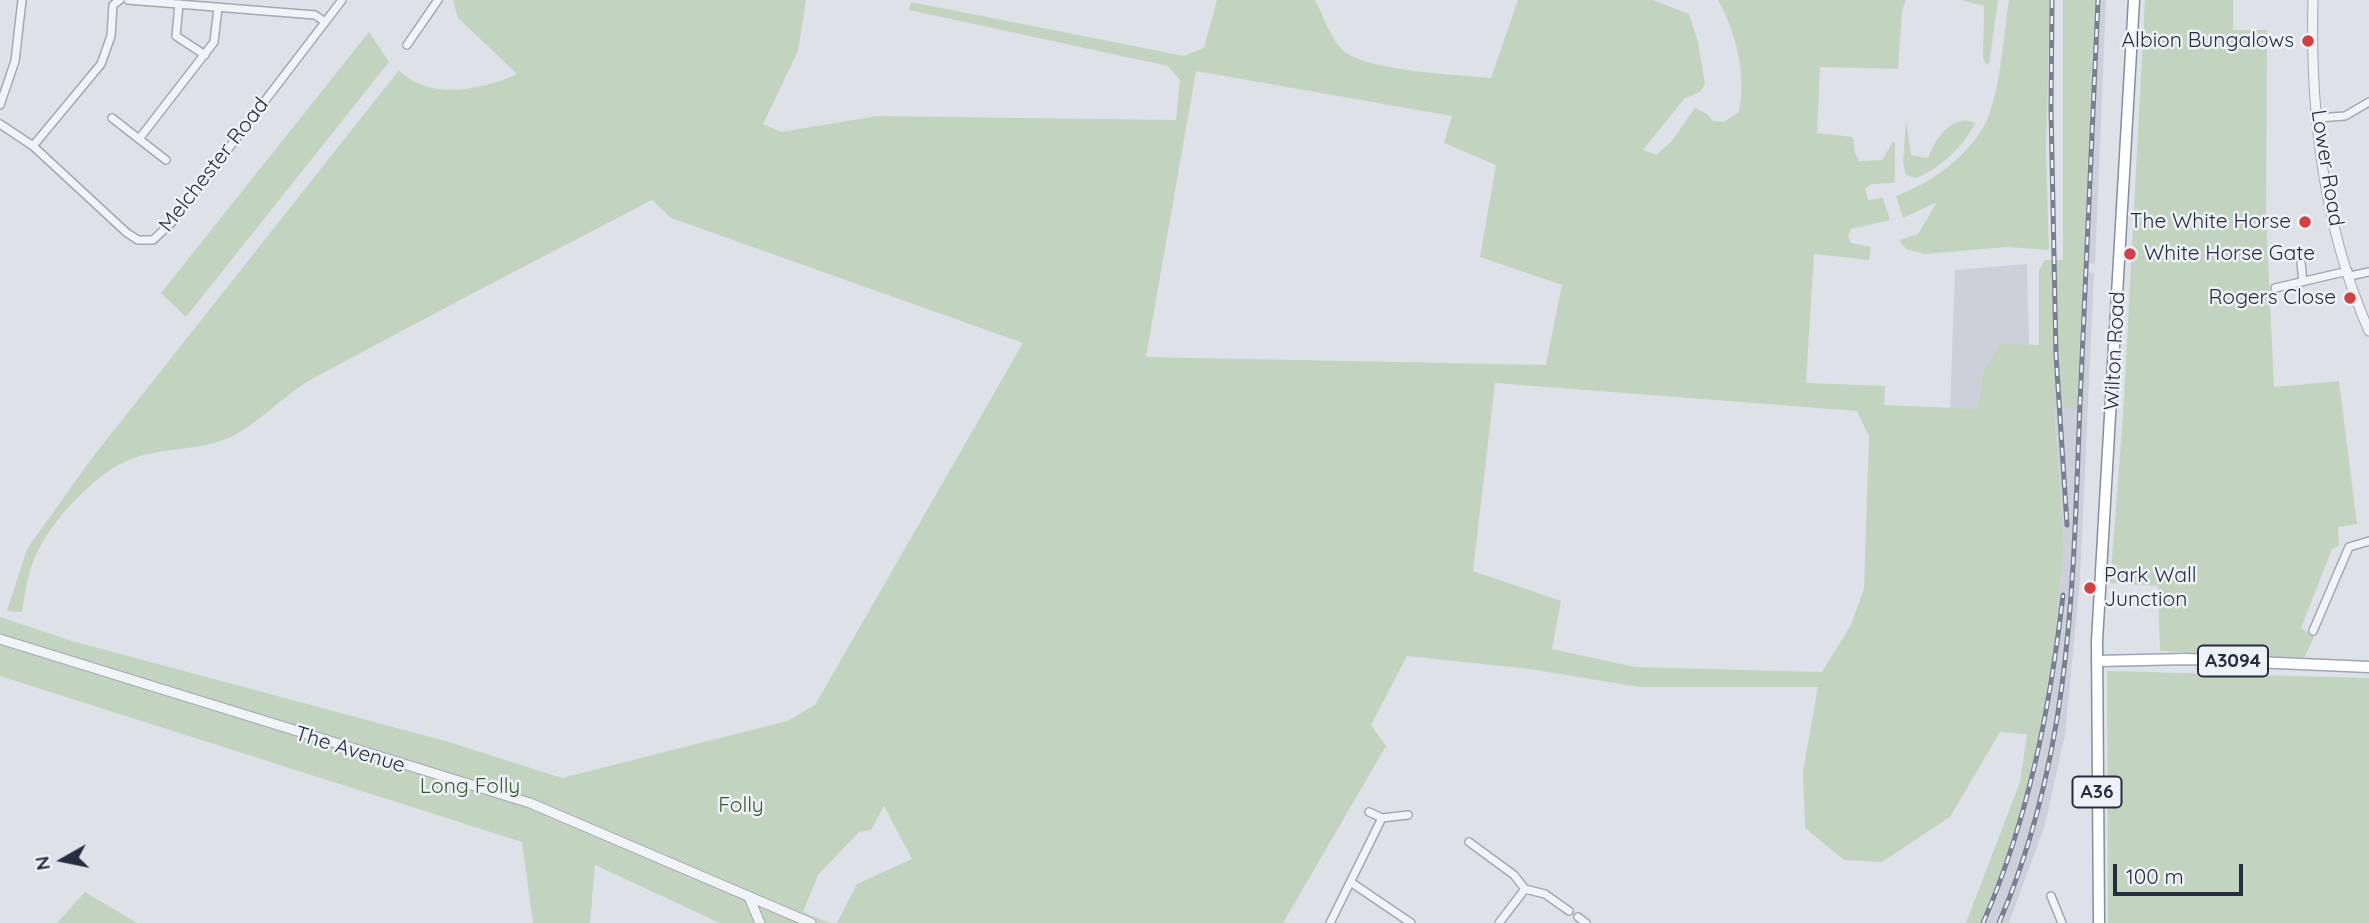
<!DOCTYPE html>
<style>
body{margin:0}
#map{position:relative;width:2369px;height:923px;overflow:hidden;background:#dfe1e9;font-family:Quicksand,sans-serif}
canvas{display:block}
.north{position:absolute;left:28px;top:825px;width:70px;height:70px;-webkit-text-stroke:5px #eef1f6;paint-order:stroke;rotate:261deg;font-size:19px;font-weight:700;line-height:28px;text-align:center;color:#272d40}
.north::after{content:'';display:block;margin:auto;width:24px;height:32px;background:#272d40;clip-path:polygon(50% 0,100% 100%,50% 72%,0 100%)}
.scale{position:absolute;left:2113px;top:864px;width:130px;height:32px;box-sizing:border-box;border:4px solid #272d40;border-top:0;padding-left:9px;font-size:21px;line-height:24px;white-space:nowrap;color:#272d40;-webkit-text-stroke:5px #eef1f6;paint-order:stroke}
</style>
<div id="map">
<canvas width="2369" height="923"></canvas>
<div class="north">N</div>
<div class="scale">100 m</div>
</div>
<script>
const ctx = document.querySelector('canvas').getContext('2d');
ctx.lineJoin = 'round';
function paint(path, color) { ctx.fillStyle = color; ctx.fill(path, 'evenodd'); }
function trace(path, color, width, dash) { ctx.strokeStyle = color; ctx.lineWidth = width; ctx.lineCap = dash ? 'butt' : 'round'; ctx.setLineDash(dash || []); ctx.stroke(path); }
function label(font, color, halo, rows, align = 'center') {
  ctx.font = font + ' Quicksand,sans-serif'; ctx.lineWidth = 5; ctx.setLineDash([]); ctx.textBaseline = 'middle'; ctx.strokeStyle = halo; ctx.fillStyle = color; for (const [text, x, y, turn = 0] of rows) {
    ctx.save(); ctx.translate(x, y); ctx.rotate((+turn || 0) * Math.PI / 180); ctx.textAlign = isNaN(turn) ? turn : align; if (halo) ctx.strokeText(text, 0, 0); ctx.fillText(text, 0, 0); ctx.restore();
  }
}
paint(new Path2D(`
 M2095,0h11l-11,264 -12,-2z
 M2027,264l2,82 -28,-2 -18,27 -6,38 -27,-1 5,-138z
 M2083,271l11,2 -14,306 -15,156 -20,90 -36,98h-29l31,-78 23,-80 20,-116 10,-107 -10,-135 23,1z`), '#cdd0db');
paint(new Path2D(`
 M453,0h353l-8,51 -35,73 18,8 96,-16 299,4 4,-40 -12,-14 -259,-56 2,-8 273,54 20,-8 13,-48h98c8,15 16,40 29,51 22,20 116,24 147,27l27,-78h135l36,14 9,28 7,42 -5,8 -16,7 -41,51 13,5 15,-13 24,-34 12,6 6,7 11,1 15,-10c7,-39 -2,-77 -21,-112h188l-4,11 -4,58 -78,-2 -3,66 36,4 2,16 4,8 23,-1 11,-18h2v41l-24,1 -6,5 3,11 15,-2 7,22 -39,9 -3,7 3,7 20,4 -2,13 -55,-6 -8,129 79,3 -1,19 93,4 6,-38 18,-27 38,1v-75l6,-10h18v-260h32l-18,408h-23l10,134 -10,107 -20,116 -23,80 -31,78h-14l54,-141 7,-48 -27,-2 -50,85 -68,45 -38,-2 -39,-32 -2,-57 15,-84h-179l-109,-18 -123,-13 -36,69 15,21 -103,177h-446l20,-39 55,-25 -28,-53 -13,24 -12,2 -41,43 -15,37 26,11h-109l-125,-58 -5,58h-57l-11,-81 -522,-166v-59l72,24 377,101 113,36 225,-57 28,-16 208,-362 -352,-125 -19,-18c-114,59 -229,119 -342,180 -27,16 -50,42 -77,56 -43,20 -83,6 -126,36 -31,23 -66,61 -77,99 -4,13 -6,28 -8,41l-15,-1 20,-62 65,-91 307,-388c29,31 84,20 118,4l-59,-56zM1196,71l256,45 -8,27 52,22 -16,92 82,28 -16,80 -400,-8zM1495,383l362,28 12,25 -5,153 -13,36 -29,47 -187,-5 -83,-18 9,-48 -88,-30z
 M1961,0h37l-9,65 -4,-2 -2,-6 1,-51z
 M2009,0h41l-4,150 3,100 -41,-3 -84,7 -18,-5 -7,-9 19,-6 19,-32 -34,16 -7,-22c34,-12 74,-41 90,-74 15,-33 17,-85 23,-122z
 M2145,0h88v30h34l-1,187 8,170 65,-6 18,143 -19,3 1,19 -7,3 -31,79 13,9 -10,21 -144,-7 -2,-65 -48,-3 13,-167z
 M369,32l20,30 -203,255 -25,-24z
 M1906,120l5,35 17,3c6,-17 25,-46 47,-35 -9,21 -37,48 -60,55l-9,-3 -3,-13z
 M2107,671l262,7v245h-261z
 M85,892l52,31h-80z`), '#c2d3c0');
const minor = new Path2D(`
 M128,0l187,15 10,7
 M179,4l-3,32 29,19
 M407,45l31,-45
 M0,105l15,-44 7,-61
 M112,118l54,42
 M2318,118l27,-2 24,-14
 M0,124l33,22 94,87 11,7h15l20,-19 169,-221
 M139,139l75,-97 4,-34
 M33,146l68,-82 10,-28 2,-31 7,-5
 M2301,263l2,19
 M2350,276l19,-4
 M2275,288l73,-17
 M2313,631l36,-84 20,-6
 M1369,812l13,6
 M1469,842l45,33 11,14
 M1352,883l59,40
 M2051,896l11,27
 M1578,917l8,6
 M1330,923l52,-105 26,-3
 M1499,923l26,-34 20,5 24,17`);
const tertiary = new Path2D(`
 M2313,0c-3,111 11,229 56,331
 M0,639l530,164 281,120
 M749,897l11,26`);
const primary = new Path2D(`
 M2097,661l90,-2 182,8`);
const trunk = new Path2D(`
 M2099,923l-2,-282 37,-641`);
trace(minor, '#a4a7b3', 10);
trace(tertiary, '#a4a7b3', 11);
trace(primary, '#9ea4b5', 13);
trace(trunk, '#868da0', 13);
trace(minor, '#f2f3f7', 7);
trace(tertiary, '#f2f3f7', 9);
trace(primary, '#fff', 10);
trace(trunk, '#fff', 10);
const rail = new Path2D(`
 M2052,0l-1,109 5,246 11,170
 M1983,923c46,-105 67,-215 80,-328
 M1999,923c73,-169 74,-340 81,-520 6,-135 12,-269 18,-403`);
trace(rail, '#787f93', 5);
trace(rail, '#eef1f6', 2.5, [8]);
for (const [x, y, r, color] of [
 [2308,41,7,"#d14144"],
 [2305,222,7,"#d14144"],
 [2130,254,7,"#d14144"],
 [2350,298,7,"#d14144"],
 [2090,588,7,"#d14144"]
]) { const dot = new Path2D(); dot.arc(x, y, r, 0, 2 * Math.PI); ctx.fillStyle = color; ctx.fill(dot); trace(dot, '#eef1f6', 2.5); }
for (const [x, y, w] of [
 [2233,661,70],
 [2097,792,49]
]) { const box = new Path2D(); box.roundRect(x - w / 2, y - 15.5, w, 31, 5); ctx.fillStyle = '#eef1f6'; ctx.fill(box); trace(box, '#272d40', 2); }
label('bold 19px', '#272d40', null, [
 ["A3094",2233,661],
 ["A36",2097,792]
]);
label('21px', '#272d40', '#eef1f6', [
 ["Albion Bungalows",2294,41],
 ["The White Horse",2291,222],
 ["White Horse Gate",2144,254,"left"],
 ["Rogers Close",2336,298],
 ["Park Wall",2104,576,"left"],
 ["Junction",2104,600,"left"]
], 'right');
label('21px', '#272d40', '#eef1f6', [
 ["Melchester Road",214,165,-52],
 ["Lower Road",2327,168,81],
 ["Wilton Road",2115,351,-87],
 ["The Avenue",350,750,17]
]);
label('21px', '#375c34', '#eef1f6', [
 ["Long Folly",470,787],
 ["Folly",741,806]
]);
</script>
